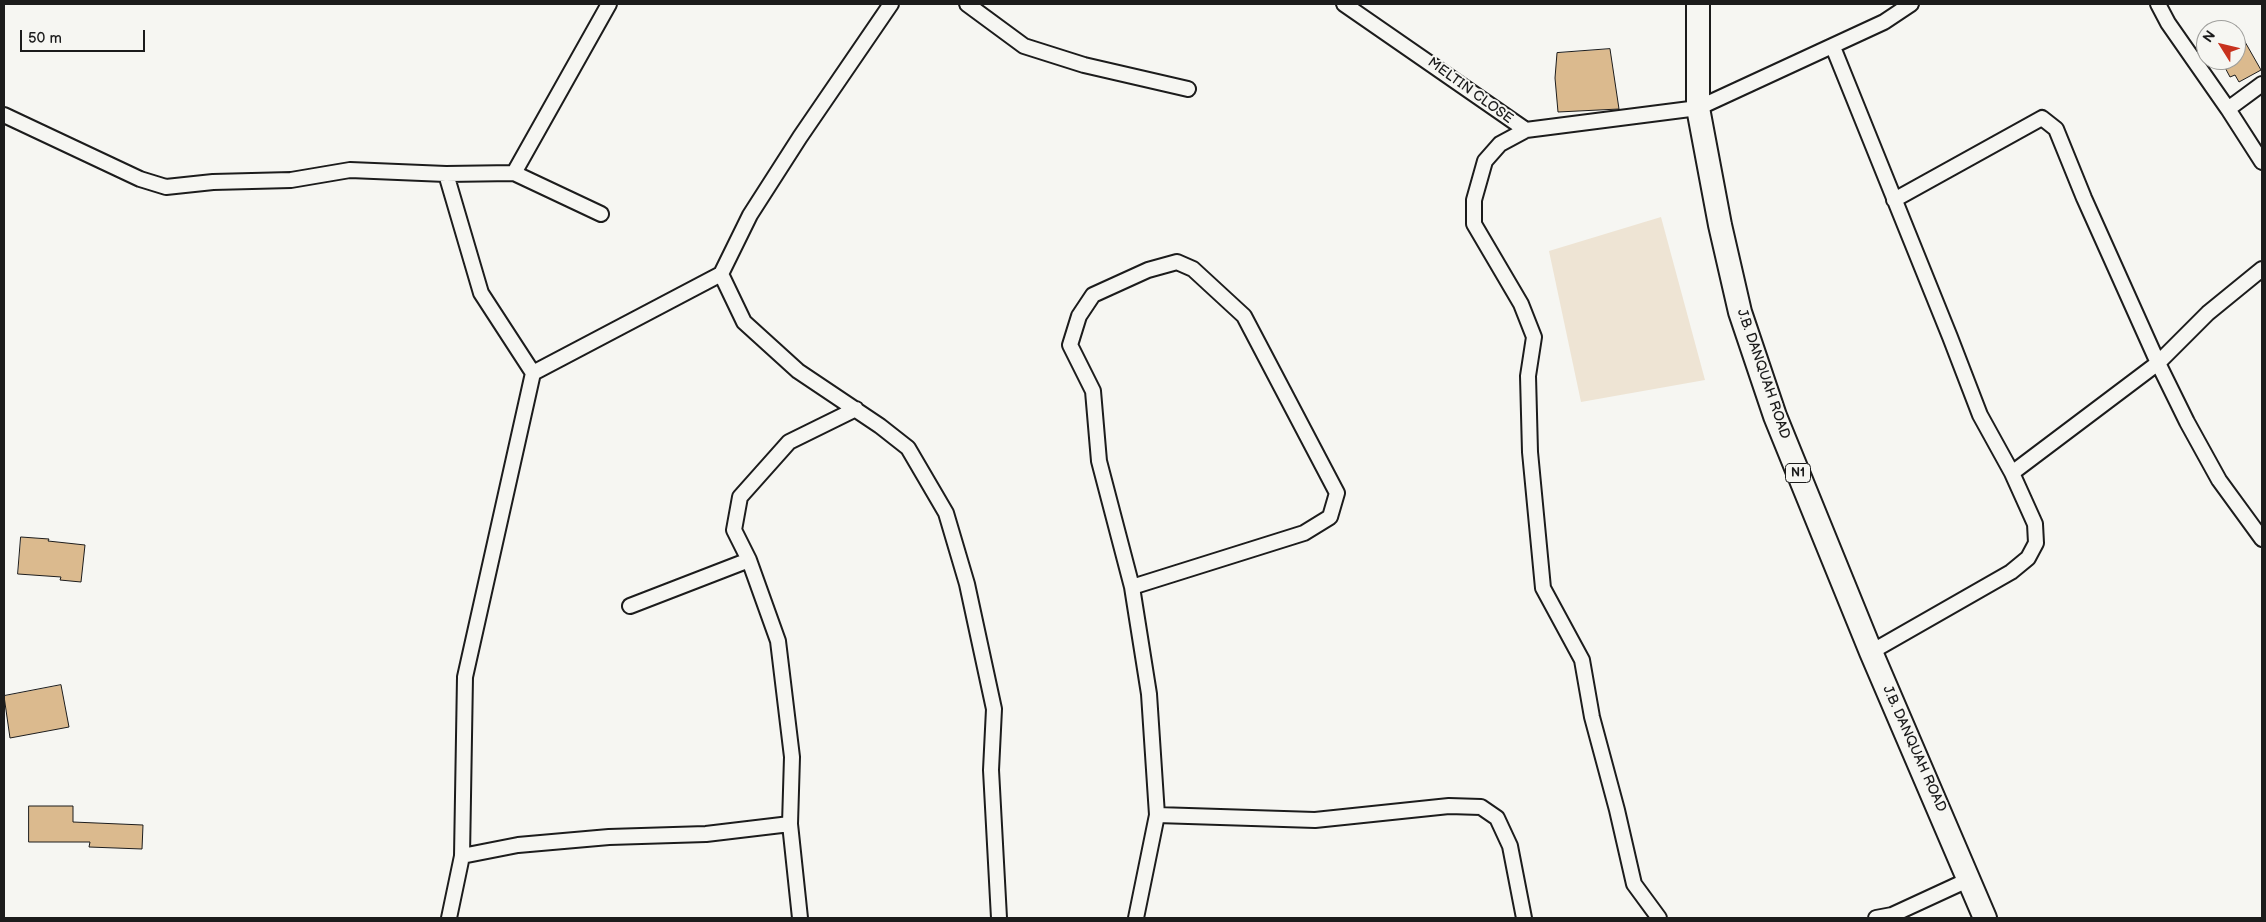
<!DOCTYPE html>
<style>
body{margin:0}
#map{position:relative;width:2266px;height:922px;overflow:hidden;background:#f6f6f2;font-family:"Balsamiq Sans",sans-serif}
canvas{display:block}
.frame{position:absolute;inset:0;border:5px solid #1c1c1c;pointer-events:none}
.north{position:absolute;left:2196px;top:20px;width:50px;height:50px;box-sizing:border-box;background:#f6f6f2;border:1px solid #9f9f9c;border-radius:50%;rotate:306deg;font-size:14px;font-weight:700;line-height:20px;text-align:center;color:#1c1c1c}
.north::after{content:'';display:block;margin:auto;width:18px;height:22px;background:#c8321e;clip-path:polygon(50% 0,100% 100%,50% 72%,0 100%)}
.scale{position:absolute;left:20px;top:30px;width:125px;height:22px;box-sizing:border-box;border:2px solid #1c1c1c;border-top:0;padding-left:6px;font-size:15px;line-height:18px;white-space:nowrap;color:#1c1c1c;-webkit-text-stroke:4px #f6f6f2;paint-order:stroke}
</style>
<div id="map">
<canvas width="2266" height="922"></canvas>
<div class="frame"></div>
<div class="north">N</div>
<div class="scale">50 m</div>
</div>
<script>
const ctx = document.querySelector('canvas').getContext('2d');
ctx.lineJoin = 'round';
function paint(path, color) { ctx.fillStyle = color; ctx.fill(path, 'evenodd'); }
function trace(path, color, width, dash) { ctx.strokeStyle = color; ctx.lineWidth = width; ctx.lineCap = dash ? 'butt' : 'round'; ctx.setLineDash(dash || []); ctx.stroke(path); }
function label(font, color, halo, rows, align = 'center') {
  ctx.font = font + ' "Balsamiq Sans",sans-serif'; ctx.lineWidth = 4; ctx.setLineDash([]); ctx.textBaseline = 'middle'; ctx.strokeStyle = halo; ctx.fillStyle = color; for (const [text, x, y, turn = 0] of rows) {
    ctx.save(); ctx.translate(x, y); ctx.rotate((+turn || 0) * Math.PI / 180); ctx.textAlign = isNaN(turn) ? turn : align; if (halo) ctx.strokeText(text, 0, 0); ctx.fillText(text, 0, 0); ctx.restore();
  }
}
paint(new Path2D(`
 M1661,217l44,163 -124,22 -32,-151z`), '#eee4d4');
const building = new Path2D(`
 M2236,26l25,44 -22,12 -4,-7 -5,2 -9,-17h15z
 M1610,49l9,60 -61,3 -3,-34 2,-25z
 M21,537l28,2 -1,2 37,4 -4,37 -21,-2 1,-3 -43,-3z
 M61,685l8,42 -59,11 -6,-42z
 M29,806h44v16l70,3 -1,24 -53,-2 1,-5h-61z`);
paint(building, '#dbba8e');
trace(building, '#1c1c1c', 1);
const minor = new Path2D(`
 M967,4l57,42 60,19 104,24
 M1344,4l182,126 172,-22 186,-86 27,-18
 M2158,4l10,19 60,86 34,53
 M1833,47l117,290 30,78 32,58 23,51 1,19 -8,15 -17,14 -140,80
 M2228,109l34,-25
 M4,115l136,64 26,8 47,-5 78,-2 59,-10 96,4 68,-1 95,-169
 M1526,130l-26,14 -15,17 -11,39v24l47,80 13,33 -6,39 2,76 13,136 39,72 10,57 25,93 17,74 25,34
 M514,173l87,41
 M446,174l35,119 52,80 188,-99 29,-59 50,-78 91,-133
 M1894,200l148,-82 14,11 28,69 74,165 29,59 32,58 43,59
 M721,274l23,48 54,49 82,55 28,22 38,65 21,71 27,125 -3,61 8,148
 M2012,473l146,-110 50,-50 54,-44
 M1132,587l172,-54 26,-16 7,-24 -93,-177 -51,-47 -16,-7 -29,8 -55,25 -14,21 -9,29 23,46 6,70 33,126 17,107 8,121 -21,103
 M630,606l119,-46
 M1157,815l158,5 134,-14 32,1 16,11 13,28 14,72
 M462,856l56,-11 91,-8 97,-3 84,-10
 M449,918l13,-62 3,-179 68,-304
 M800,918l-10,-94 2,-67 -14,-116 -29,-81 -15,-30 6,-33 49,-55 67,-33
 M1876,918l16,-3 78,-36`);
const trunk = new Path2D(`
 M1698,4v104l22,117 20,87 35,104 96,236 114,266`);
trace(minor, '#1c1c1c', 18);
trace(trunk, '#1c1c1c', 26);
trace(minor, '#f6f6f2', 14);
trace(trunk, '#f6f6f2', 22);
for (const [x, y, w] of [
 [1798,473,25]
]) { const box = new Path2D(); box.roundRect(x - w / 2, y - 9.5, w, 19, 4); ctx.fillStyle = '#f6f6f2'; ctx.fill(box); trace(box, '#1c1c1c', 1); }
label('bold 12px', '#1c1c1c', null, [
 ["N1",1798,473]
]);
label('14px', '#1c1c1c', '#f6f6f2', [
 ["MELTIN CLOSE",1470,91,36],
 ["J.B. DANQUAH ROAD",1763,374,71],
 ["J.B. DANQUAH ROAD",1914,749,66]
]);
</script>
